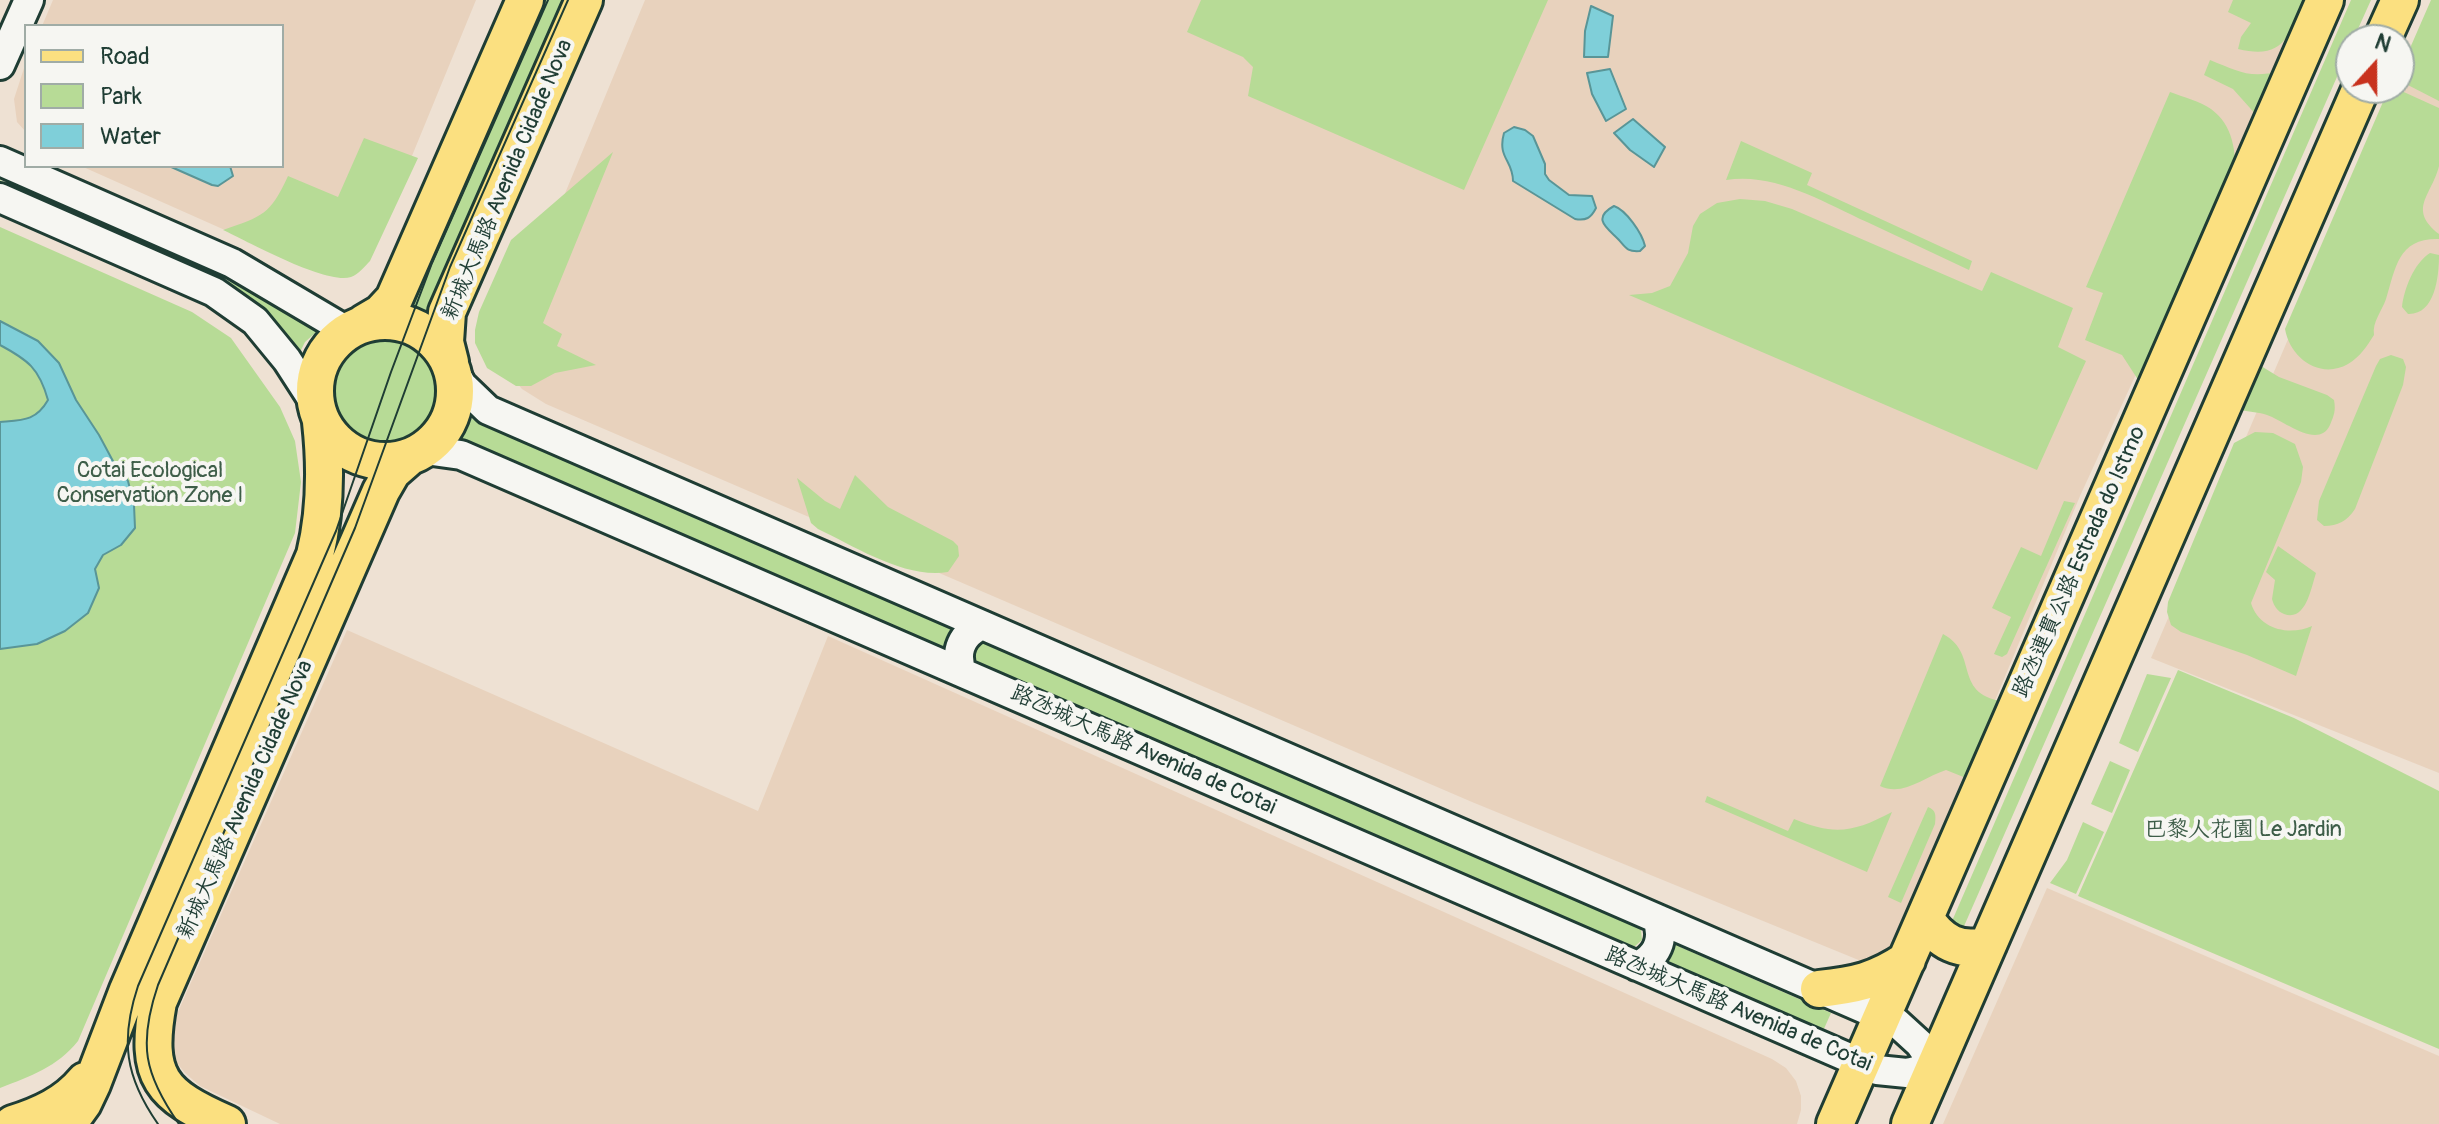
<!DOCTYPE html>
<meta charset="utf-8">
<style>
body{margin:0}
#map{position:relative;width:2439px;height:1124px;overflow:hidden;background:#eee1d3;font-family:Pangolin,sans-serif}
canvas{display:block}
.legend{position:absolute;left:24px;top:24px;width:260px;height:144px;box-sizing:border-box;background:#f6f6f2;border:2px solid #a0aca6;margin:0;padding:10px 14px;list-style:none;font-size:24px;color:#1f3d34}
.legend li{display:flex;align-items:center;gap:16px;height:40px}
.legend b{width:40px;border:2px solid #a0aca6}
.north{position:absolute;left:2335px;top:24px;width:80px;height:80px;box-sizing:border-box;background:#f6f6f2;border:2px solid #a0aca6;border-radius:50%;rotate:21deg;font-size:22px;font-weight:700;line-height:32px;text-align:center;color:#1f3d34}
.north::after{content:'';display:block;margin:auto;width:28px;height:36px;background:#c8321e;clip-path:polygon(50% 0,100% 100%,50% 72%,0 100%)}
</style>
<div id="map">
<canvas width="2439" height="1124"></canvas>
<ul class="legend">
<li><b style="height:10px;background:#fbe080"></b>Road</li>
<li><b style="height:22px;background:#b7db96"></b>Park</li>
<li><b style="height:22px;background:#7fcfd9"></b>Water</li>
</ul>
<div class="north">N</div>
</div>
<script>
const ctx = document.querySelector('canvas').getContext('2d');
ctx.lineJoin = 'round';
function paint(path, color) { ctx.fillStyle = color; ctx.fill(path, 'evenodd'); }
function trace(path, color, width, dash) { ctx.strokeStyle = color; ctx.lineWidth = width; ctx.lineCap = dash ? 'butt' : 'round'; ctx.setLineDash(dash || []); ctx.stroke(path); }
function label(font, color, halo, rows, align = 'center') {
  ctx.font = font + ' Pangolin,"LXGW WenKai TC",sans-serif'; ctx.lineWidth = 8; ctx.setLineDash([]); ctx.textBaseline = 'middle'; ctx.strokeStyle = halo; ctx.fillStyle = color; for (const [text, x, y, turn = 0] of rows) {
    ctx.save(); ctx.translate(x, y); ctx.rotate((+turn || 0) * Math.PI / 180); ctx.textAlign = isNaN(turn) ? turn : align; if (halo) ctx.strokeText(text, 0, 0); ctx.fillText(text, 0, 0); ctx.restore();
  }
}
paint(new Path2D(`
 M53,0h423l-99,241 -87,18 -209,-93h201v-140h-240z
 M645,0h1663l-228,496 -197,474 -411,-168 -926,-398 -24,-15 -10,-12 -1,-53z
 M2439,0v773l-288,-115 245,-570h3v-6z
 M26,62v70l-9,-10 -3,-23z
 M347,630l411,181 70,-175 944,423 14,9 10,13 5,15v14l-4,14h-1517l-80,-38 -15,-13 -8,-10 -6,-24 2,-16z
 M2047,888l392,168v68h-496z`), '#e8d2bd');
paint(new Path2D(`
 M544,0h27l-141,315 -15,-5 -4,-6 2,-7z
 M1201,0h347l-84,190 -216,-94 5,-29 -10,-10 -56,-25z
 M2233,0h71c-15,36 -20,60 -66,49l3,-12 10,-14 -23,-11z
 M2351,0h20l-18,40h-2v5l-390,888 -12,-5z
 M2431,0h8v101l-37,-19 -3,1 8,-28z
 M2210,60c28,11 39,19 70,11l-22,46 -25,-28 -29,-14z
 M2389,88h6l44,20c0,18 0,41 0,58 -7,29 -32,43 0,68v5c-41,-1 -43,28 -53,60 -4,12 -14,23 -12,36 -7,11 -14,22 -26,29 -28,16 -58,-6 -63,-35z
 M2170,92c13,5 30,9 41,17 22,16 26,43 23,68l-90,212 -22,-34 -37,-15 18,-47 -17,-6z
 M364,138l54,20 -48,103c-5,5 -11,13 -19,16 -25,8 -102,-35 -128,-47 40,-14 47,-15 65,-54l50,21z
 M1741,141l71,32 -5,12 165,76 -3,9c-34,-16 -68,-32 -102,-48 -44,-20 -92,-50 -141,-42z
 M613,152l-70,171 19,11 -5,12 39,19 -41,8 -24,13h-15l-29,-18 -12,-25v-13l4,-18 32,-72z
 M0,180l258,114 64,33 -17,15 -7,14 -20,-26 -278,-141z
 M1740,199l25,2 27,8 190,82 9,-19 82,36 -15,39 28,14 -49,109 -408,-175 23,-2 18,-7 18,-33 5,-27 7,-12 17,-11z
 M0,227l192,85 39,26 49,69 15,34 6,41 -6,51 -217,508c-21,26 -47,35 -78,47z
 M2430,253l9,2c0,22 -4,60 -31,59l-6,-7c2,-18 12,-44 28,-54z
 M331 393a55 55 0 1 1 110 0a55 55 0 1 1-110 0Z
 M2391,355l12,4 3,8 -3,18 -48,124c-8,12 -17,17 -31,17l-7,-6 2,-19 57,-135 4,-7z
 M2261,366l18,11 48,18 7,5c2,11 0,15 -4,25 -12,25 -45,-4 -63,-10 -8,-3 -17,-3 -26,-5l-5,-7 14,-36z
 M463,415l493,215 -9,8v11l-493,-213z
 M2255,432l18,1 22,11 8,23 -2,15 -50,121c8,27 39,33 61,23l-16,50 -49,-21 -66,-23 -10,-7 -4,-13 1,-10 66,-159z
 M855,475l33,32 65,34 5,5 1,10 -11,16c-43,7 -92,-25 -130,-43l-7,-6 -14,-45 28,23 15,8z
 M2064,501l11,2 -68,151 -5,3 -8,-3 17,-37 -19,-9 29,-61 20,9z
 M2278,546l38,27c-5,15 -10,49 -32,41 -7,-3 -10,-8 -12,-15l3,-19 -9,-8z
 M1943,634c38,20 7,62 65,68l-42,76 -20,-8c-22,7 -43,27 -66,16z
 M981,640l653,285 7,5 1,10 -8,7 -8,-1 -655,-286 2,-18z
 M2178,670l116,48 145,73v258l-361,-153z
 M2147,674l24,4 -33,74 -19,-9z
 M2110,761l20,9 -18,43 -21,-9z
 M1707,796l81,35 6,-12c41,17 60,13 98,-7l-25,60 -162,-70z
 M1928,807c8,3 8,8 7,17l-34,79 -13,-6z
 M2083,822l21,10 -28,62 -26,-11 17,-23z
 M1669,942l162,71 -8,18 -163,-71z`), '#b7db96');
const water = new Path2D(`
 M1591,6l22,10 -5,41h-24l1,-26z
 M1610,69l16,40 -20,12 -14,-27 -5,-21z
 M1633,119l32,28 -11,20 -24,-17 -16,-17z
 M1514,127l11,3 8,6 12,28v10l4,6 20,15 23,1 4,12c-5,10 -10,13 -21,11l-62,-38c0,-21 -16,-23 -9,-48z
 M169,166h61l3,10 -15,10 -6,-1z
 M1614,206c12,4 28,27 31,40l-5,5c-13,1 -14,-3 -21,-11 -10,-11 -29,-21 -5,-34z
 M0,321l38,20 21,22 17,37 23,35 15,28 14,18 6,24 1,23 -14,17 -18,10 -8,14 4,19 -11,25 -23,18 -28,13 -37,5v-227c23,-2 36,-1 48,-22 -9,-32 -20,-40 -48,-55z`);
paint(water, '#7fcfd9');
trace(water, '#599597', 2);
const minor = new Path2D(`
 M0,65l29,-65
 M0,161l232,102 115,68
 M0,198l214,94 41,29 32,39 29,45
 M425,450l36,5 1416,615 30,3 28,-7 -15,-22 -23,-21 -1409,-613 -26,-25 -9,-16
 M962,672c-8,-21 0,-38 20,-47
 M1637,966c20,-9 28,-26 20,-47`);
const major = new Path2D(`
 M2382,40l18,-40
 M315 391a70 70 0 1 1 140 0a70 70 0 1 1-140 0Z
 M364,323l17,-10 13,-14 131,-299
 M450,362l-5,-20 2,-30 137,-312
 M1925,918c15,24 35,35 63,27
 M1819,989c36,-4 57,-8 88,-29
 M13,1124c28,-9 53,-20 72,-43
 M68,1124l15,-21 9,-19 36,-94 187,-435c11,-45 11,-88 6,-133
 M227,1124c-66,-29 -83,-46 -69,-122l223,-511 11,-19 16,-14
 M1835,1124l490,-1124
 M1910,1124l451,-1036`);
trace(minor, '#1f3d34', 34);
trace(major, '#1f3d34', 42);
trace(minor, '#f6f6f2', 28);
trace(major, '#fbe080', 36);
trace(new Path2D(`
 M158,1124c-33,-47 -38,-84 -20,-138l198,-455 55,-159 41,-109 116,-263
 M179,1124c-35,-50 -41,-80 -21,-139l197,-457 95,-261 118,-267`), '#1f3d34', 2);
label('22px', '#1f3d34', '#f6f6f2', [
 ["新城大馬路 Avenida Cidade Nova",508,180,-67],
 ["路氹連貫公路 Estrada do Istmo",2080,562,-66],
 ["路氹城大馬路 Avenida de Cotai",1143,751,24],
 ["新城大馬路 Avenida Cidade Nova",246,800,-66],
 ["路氹城大馬路 Avenida de Cotai",1738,1010,23]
]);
label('22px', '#3d5d48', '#f6f6f2', [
 ["Cotai Ecological",150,471],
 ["Conservation Zone I",150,496],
 ["巴黎人花園 Le Jardin",2243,830]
]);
</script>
